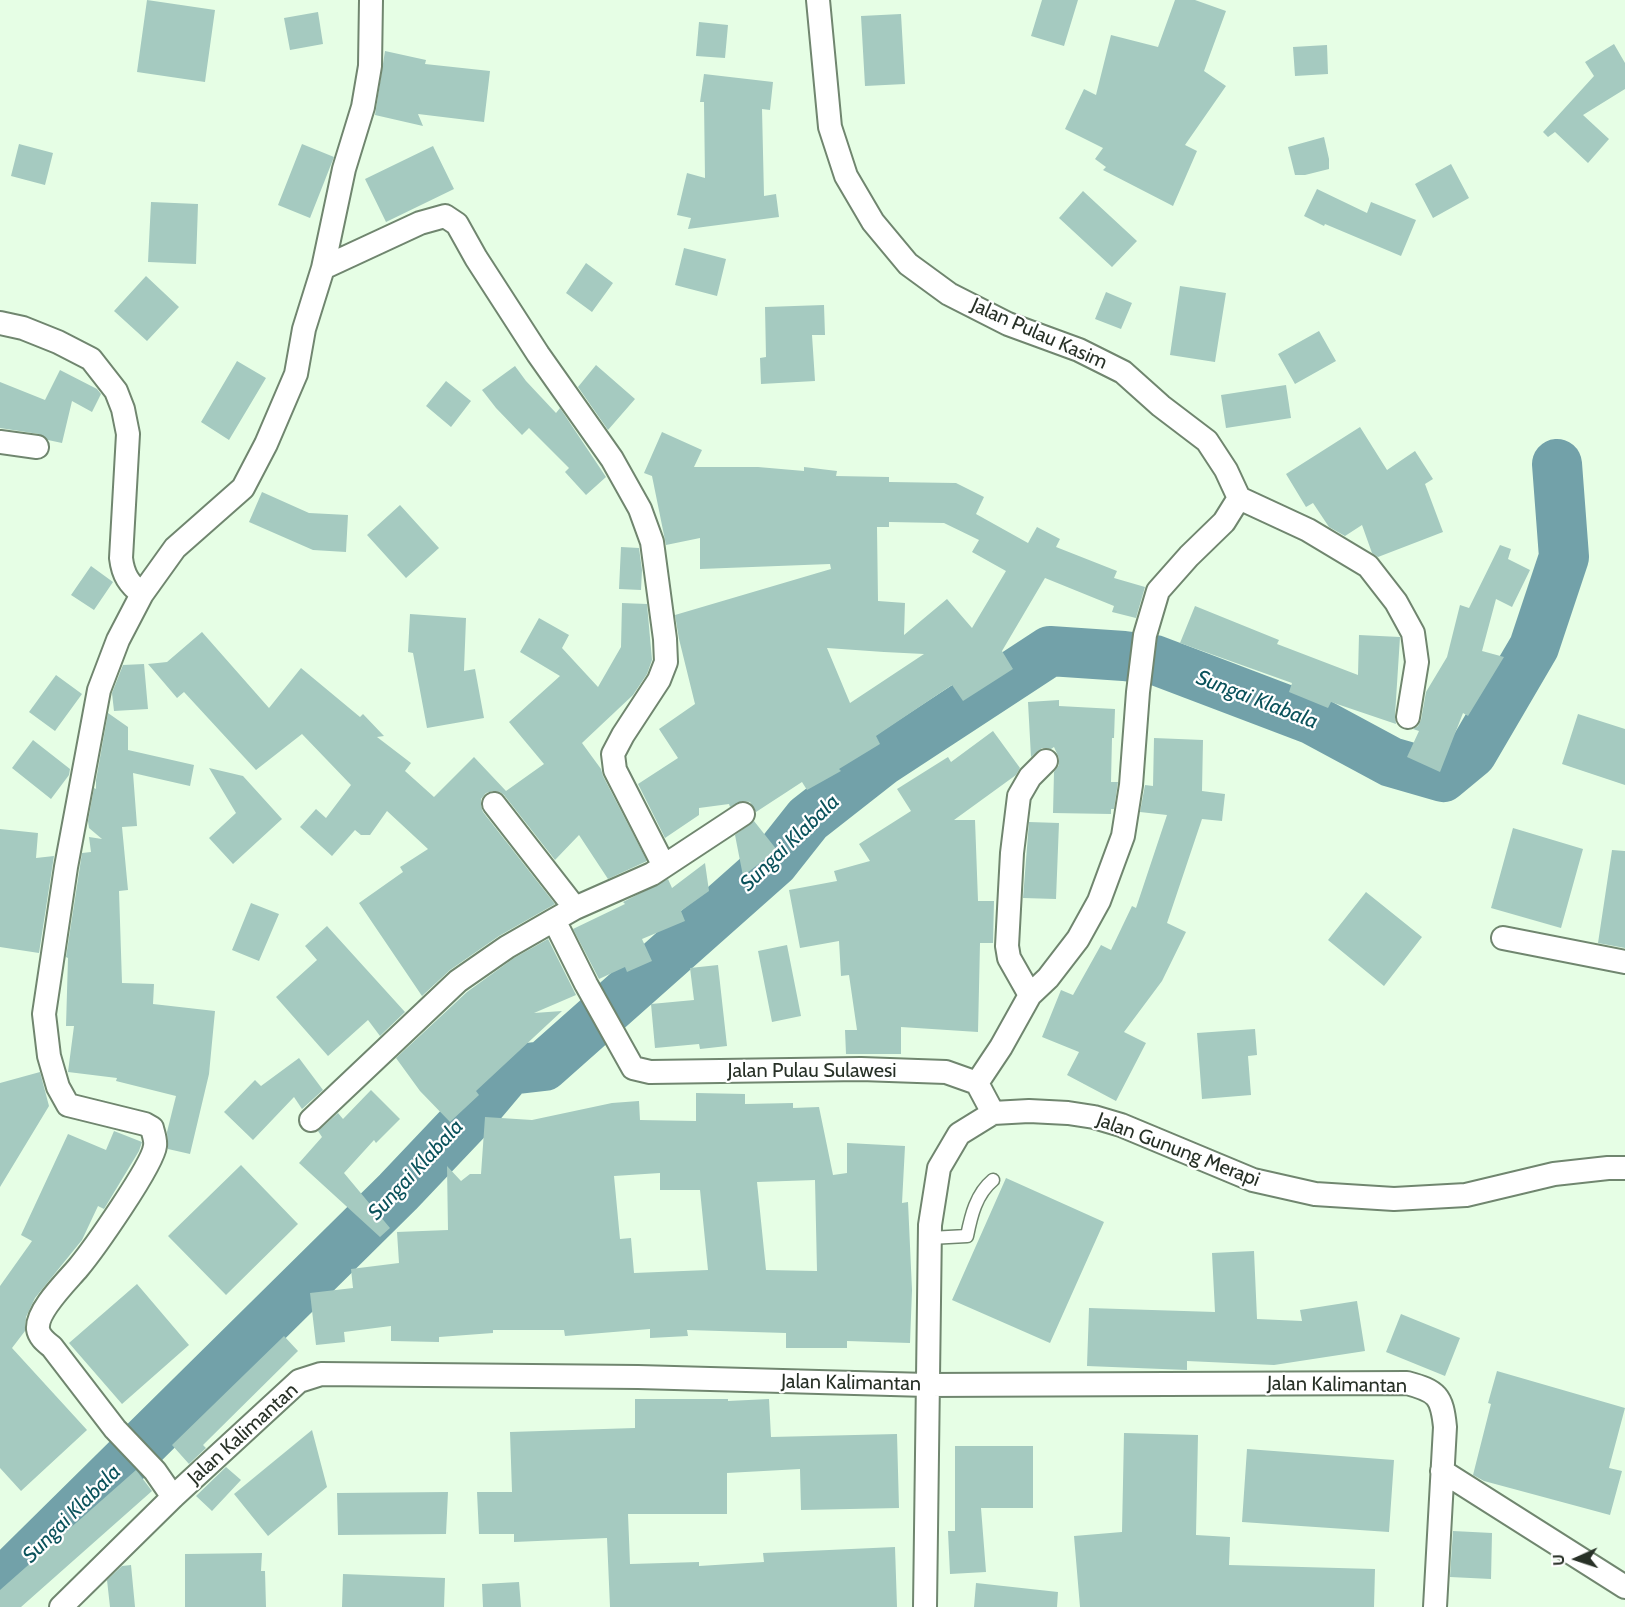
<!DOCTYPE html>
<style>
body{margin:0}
#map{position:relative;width:1625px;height:1607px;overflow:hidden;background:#e6fee5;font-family:Cabin,sans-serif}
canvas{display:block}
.north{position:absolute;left:1547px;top:1529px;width:60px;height:60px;-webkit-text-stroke:4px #fff;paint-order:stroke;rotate:267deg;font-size:16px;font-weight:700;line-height:24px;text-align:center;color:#283127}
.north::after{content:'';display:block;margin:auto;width:21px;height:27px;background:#283127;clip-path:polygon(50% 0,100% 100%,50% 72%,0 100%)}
</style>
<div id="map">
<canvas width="1625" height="1607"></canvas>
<div class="north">U</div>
</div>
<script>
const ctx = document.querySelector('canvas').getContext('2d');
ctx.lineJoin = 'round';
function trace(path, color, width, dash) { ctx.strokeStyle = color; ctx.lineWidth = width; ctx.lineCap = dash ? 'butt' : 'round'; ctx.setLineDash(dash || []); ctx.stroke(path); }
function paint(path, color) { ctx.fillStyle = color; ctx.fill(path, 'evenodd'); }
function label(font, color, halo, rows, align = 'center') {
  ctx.font = font + ' Cabin,sans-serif'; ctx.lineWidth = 4.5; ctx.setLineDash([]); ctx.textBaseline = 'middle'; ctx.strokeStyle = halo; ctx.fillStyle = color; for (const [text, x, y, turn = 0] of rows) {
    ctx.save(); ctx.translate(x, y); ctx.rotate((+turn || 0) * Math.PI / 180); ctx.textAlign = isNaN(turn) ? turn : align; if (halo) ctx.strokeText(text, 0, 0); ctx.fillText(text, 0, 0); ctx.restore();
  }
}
trace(new Path2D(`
 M0,1585l398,-393 73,-77 38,-45 35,-4 230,-204 34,-43 74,-58 168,-110 74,5 31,4 158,60 78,42 52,15 29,-24 62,-106 30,-90 -7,-93`), '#72a1a9', 50);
paint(new Path2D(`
 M147,0l68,10 -10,72 -68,-10z
 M1042,0h36l-14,46 -33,-10z
 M1175,0h20l31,11 -22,60 22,15 -41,59 12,6 -24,55 -70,-36 3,-3 -11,-8 8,-11 -38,-19 19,-40 12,6 15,-60 47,12z
 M318,12l5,32 -33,6 -6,-32z
 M901,14l4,70 -40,2 -4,-70z
 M699,22l29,3 -3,33 -29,-2z
 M1614,44l11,19v26l-42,26 26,24 -21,24 -33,-31 -7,5 -5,-5 51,-56 -9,-14z
 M1327,45l1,29 -33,2 -2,-29z
 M385,51l41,9 -1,4 65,7 -6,51 -66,-8 5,12 -48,-11z
 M704,74l69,8 -3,28 -8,-1 2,87 12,-2 3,23 -91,12 3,-11 -14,-3 10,-42 18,5 -1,-76h-4z
 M1324,137l5,22v10l-24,6h-10l-7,-28z
 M19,144l34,9 -8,32 -34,-9z
 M302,144l32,13 -24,61 -32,-13z
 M433,146l21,43 -68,33 -21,-43z
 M1451,164l18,34 -36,20 -18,-34z
 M1317,189l50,24 4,-11 45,18 -15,36 -76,-32 -1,2 -20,-10z
 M1083,191l54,50 -25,26 -53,-49z
 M151,202l47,2 -2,60 -48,-2z
 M684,248l42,11 -9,37 -42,-11z
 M586,263l27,20 -21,29 -26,-19z
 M146,276l33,31 -32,34 -33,-30z
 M1180,286l46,7 -11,69 -45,-7z
 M1106,292l26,11 -11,26 -26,-10z
 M824,305l1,30h-13l3,46 -54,3 -1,-26 6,-1 -1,-50z
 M1319,331l17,30 -41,23 -17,-30z
 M237,361l29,17 -37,62 -28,-18z
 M596,365l39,34 -27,31 -30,-43z
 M515,366l11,15 30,32 4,-5 46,69 -20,18 -21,-23 4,-4 -40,-40 -7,7 -26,-27 -14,-18z
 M60,370l37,19 4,5 -9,18 -20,-11 -10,42 -14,-3 -9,-6 -39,-6v-46l45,18z
 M446,381l25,20 -20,26 -25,-21z
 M1286,385l5,33 -65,10 -5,-33z
 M1360,427l27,43 28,-19 18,28 -8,5 18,48 -65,25 -6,-4 -10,-28 -17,11 -16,-9 -16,-24 -7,4 -20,-33z
 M662,432l40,18 -8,17h64l46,4v-4l33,4 -1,5 53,1v5l67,1 28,14 -8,17 52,29 9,-16 23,12 -4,8 61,24 -3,7 31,9 -9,31 -24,-6 2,-6 -69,-28 -43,73 11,18 -50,32 -11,-16 -76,51 4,8 -41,25 2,2 -34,19 -5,-8 -46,30 -6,-10 -7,-1 -13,6 -1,-3 -30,4v7l-34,23 -27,-54 40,-26 -19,-29 36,-25 -16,-65 -4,-24 156,-46 -1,-5 -130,5v-31l-34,7 -14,-69 -8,-3zM889,522l55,1 35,17 -7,12 34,19 -34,57 -25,-29 -43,36 1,-32 -27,-2 -1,-74h12zM827,648l57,4 40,2 -74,49z
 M262,492l47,21 39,2 -2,37 -33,-2 -64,-28z
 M400,505l39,43 -33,30 -39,-43z
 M1500,545l11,4 -3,10 22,11 -18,37 -16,-8 -14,52 22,6 -36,59 -5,-3 -23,59 -33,-15 12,-26 -6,-2 5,-3 3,-6 5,-28 21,-35 13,-52 9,3z
 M621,547l18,1 3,22 -1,20 -22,-1z
 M91,566l22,16 -19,28 -23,-15z
 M622,603l25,1 5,56 -5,14 -14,21 -51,48 19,26 2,7 44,85 -39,18 -29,-44 -24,25 -51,-65 -4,-3 -7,-1 -7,2 -5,6v7l2,6 72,92 -56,32 -49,34 -28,26 -63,-93 44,-31 -3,-5 28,-18 -41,-38 -17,24h-9l-6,-5 -23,26 -32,-29 16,-18 10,9 25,-33 -49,-51 -46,36 -72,-78 -7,6 -29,-34 19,-2 35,-30 67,76 32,-40 59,49 3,-3 21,22 -7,1 34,26 -6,8 29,26 40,-40 32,34 38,-27 -35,-42 51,-46 -40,-24 19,-34 30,17 -7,13 36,39 23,-40z
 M1195,606l84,34 -2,4 81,31 1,-40 41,2 -5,78 1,9 -65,-22 -3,6 -39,-16 3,-9 -112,-40z
 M410,614l56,4 -2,53 11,-2 9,49 -57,10 -14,-75 -5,-1z
 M144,664l4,45 -34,2 -2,-18 11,-28z
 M56,675l26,19 -27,37 -26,-19z
 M1059,700v6l56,3 -1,29h-2l-1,44h7l-4,27h-3v5l-58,-1 1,-41 5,-7v-7l-5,-11 -3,2 -9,-1 -11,9 -3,-55z
 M108,713l20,14v23l66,15 -4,21 -57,-13 4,53 -15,1 6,63 -9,1 3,92 32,1 -1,20 62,7 -6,63 -19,80 -22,-5 -1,-17 9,-36 -60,-15 1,-3 -49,-6 6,-46h-8l2,-68 -2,-1 16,-104 9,-1 -2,-15 13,2 -13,-11 -1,-7 6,-33 2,1v-9z
 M1578,714l47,15v56l-63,-21z
 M993,731l27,37 -4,7 -62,45h21l3,81h16l-1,42h-13l-2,89 -77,-5v27h-55l-1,-24h12l-8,-55 -8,1 -2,-35 -39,7 -11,-58 48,-9 -3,-10 36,-10 -11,-17 52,-33 -14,-22 51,-32 3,5z
 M1154,738l49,2 -1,51 23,3 -3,27 -20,-2 -35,104 19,9 -24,49 -38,51 22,11 -30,58 -49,-26 12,-23 -37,-15 19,-47 12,5 28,-50 10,5 21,-44 4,2 31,-93 -27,-3 5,-27 8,1z
 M33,740l37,29 -1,6 -18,24 -39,-31z
 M209,768l34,8 39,43 -49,45 -24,-26 27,-25z
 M754,821l23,29 -34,26 -8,-41z
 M1029,822l30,1 -3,76 -33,-1z
 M1513,828l70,21 -22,79 -70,-20z
 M0,829l38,4 -2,25 18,-2 -15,97 -39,-6z
 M1612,850l13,1v97l-27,-5z
 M705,863l4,28 -28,20 4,10 -43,18 10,22 -25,11 -2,-5 -26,12 -26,-50 52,-25 -2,-2 45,-23 4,9z
 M1366,892l56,45 -38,49 -56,-46z
 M251,903l28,11 -20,47 -27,-11z
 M327,926l78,86 -25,24 -12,-16 -40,36 -52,-59 41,-37 -12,-14z
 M548,939l28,56 -42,18 28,-2 -86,80 3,4 -29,27 -30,-31 -24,-33 71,-66 47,-34z
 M787,945l14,71 -29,6 -14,-71z
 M718,965l9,81 -27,3 -1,-5 -44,4 -4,-44 43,-4 -4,-32z
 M1255,1029l2,26 -9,1 3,39 -49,4 -5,-66z
 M299,1058l24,32 -21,19 -8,-12 -41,43 -29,-28 31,-32 6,6z
 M40,1072l9,34 -49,81v-104z
 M371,1090l29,29 -24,24 -2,-3 -30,33 46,55 -10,9 -81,-74 23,-26 -4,-6 20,-18 5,6z
 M696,1093l49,1v10l48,-1v5l26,-1 14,68 14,-2v-30l58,3 -3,57 6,-1 4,88 -2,53 -63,-2v7h-61v-15l-99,-3 1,6 -38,2v-9l-85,7 -1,-6h-71v3l-54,4v5l-48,-1v-15l-47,6 1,10 -29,3 -6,-52 43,-5 -2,-19 48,-6 -2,-31 51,-2 -1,-64 14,15 9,-7h11l4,-57 47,3 80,-17 27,-2 1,19 56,1zM660,1173v17h40l8,80 -74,3 -3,-35 -11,1 -6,-63zM815,1180l2,91 -51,-1 -9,-88z
 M114,1131l28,11 -3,9 -35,58 -6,-3 -16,34 -47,58 -9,19 -1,14 -13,17 75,82 -66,61 -21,-23v-182l32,-45 -11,-6 47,-101 38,16z
 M241,1165l57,59 -72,71 -58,-59z
 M1006,1178l98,44 -54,121 -98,-43z
 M1254,1251l3,68 45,2 -2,-11 57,-9 8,50 -91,14 -87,-4v9l-100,-4 2,-58 126,4 -3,-59z
 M137,1284l52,61 -67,59 -53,-61z
 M1401,1314l59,24 -15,38 -59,-24z
 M284,1336l14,15 -95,94 3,3 -17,16 -17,-19z
 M1497,1371l128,37 -16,60 13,3 -12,44 -126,-34 -11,-6 18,-71 -3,-1z
 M635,1399h93v2l41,-2 2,38 126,-3 2,74 -98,2 -1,-41 -73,4v41h-99l2,50 69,-2v4l65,-4 -1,-9 132,-6 2,60h-287l-3,-69 -93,4v-8h-35l-2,-42h35l-2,-60 125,-4z
 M312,1430l15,57 -59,49 -34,-42z
 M1124,1433l74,2 -2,100 34,2 -1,28 146,4 -1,38h-294l-6,-71 48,-4z
 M955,1446h78v62h-52l5,64 -36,2 -2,-43h7z
 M1247,1449l147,11 -5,72 -147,-10z
 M226,1467l15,13 -29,31 -16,-15z
 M136,1470l16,21 -131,116h-21v-17z
 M448,1492l-2,42 -108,1 -1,-42z
 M1453,1531l39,2 -1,46 -41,-2z
 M262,1553l-1,18h4l1,36h-81v-53z
 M131,1565l4,42h-25l-3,-27 15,-14z
 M343,1574l102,4 -1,29h-102z
 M519,1582l2,25h-38l-1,-23z
 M976,1583l82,9 -1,15h-83z`), '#a5cac0');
const lane = new Path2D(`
 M930,1238l37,-2c4,-20 9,-42 26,-56`);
const street = new Path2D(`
 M818,0l12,127 16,49 27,46 35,42 41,30 59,30 71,26 44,22 38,34 46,35 19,29 13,28 -15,24 -35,34 -31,35 -13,44 -7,57 -7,93 -8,51 -24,65 -21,38 -30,39 -18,17 -29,52 -24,36
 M323,268l97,-45 25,-7 12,8 19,34 62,96 74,105 28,50 12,33 13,97 1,23 -7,18 -36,55 -10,19 2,16 49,96
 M0,323l23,5 35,14 33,17 25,32 7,18 5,25 -7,124c2,17 8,26 21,36
 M0,442l37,5
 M1239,498l69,32 60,36 28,36 17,31 4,29 -9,55
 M494,804l81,104
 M743,814l-91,60 -77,34 -21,12 32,64 47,84 17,4 211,-3 85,3 31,11 16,30
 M1503,938l122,24
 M1030,995l-21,-37 -2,-12 5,-93 7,-57 11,-19 16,-16
 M311,1120l147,-139 49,-34 47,-27
 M1442,1471l183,116
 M173,1497l-18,-26 -40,-42 -63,-82c-6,-5 -13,-10 -14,-18 -2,-18 29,-48 40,-61 15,-18 75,-103 77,-122 1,-6 -2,-13 -3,-18l-7,-4 -77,-19 -10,-18 -9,-31 -5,-42 22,-147 33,-177 19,-50 24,-46 33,-46 68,-60 23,-44 30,-70 8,-45 19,-61 21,-99 19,-62 7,-41 1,-66
 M61,1607l112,-110 126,-116 22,-7 317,3 289,8 480,-2c30,8 35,13 38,44l-10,180
 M925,1607l5,-382 9,-57 20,-34 34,-21 36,-2 39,2 26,4 27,8 132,55 62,14 79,5 72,-4 88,-21 54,-6h17`);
trace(lane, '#70866f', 15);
trace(street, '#70866f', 26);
trace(lane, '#fff', 12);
trace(street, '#fff', 22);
label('20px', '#283127', '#fff', [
 ["Jalan Pulau Kasim",1039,334,24],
 ["Jalan Pulau Sulawesi",812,1071],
 ["Jalan Gunung Merapi",1178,1150,21],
 ["Jalan Kalimantan",851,1383,1],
 ["Jalan Kalimantan",1337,1385,1],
 ["Jalan Kalimantan",243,1434,-42]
]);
label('italic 21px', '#0a525b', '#fff', [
 ["Sungai Klabala",1257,700,21],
 ["Sungai Klabala",790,843,-44],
 ["Sungai Klabala",416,1170,-47],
 ["Sungai Klabala",72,1514,-45]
]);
</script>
